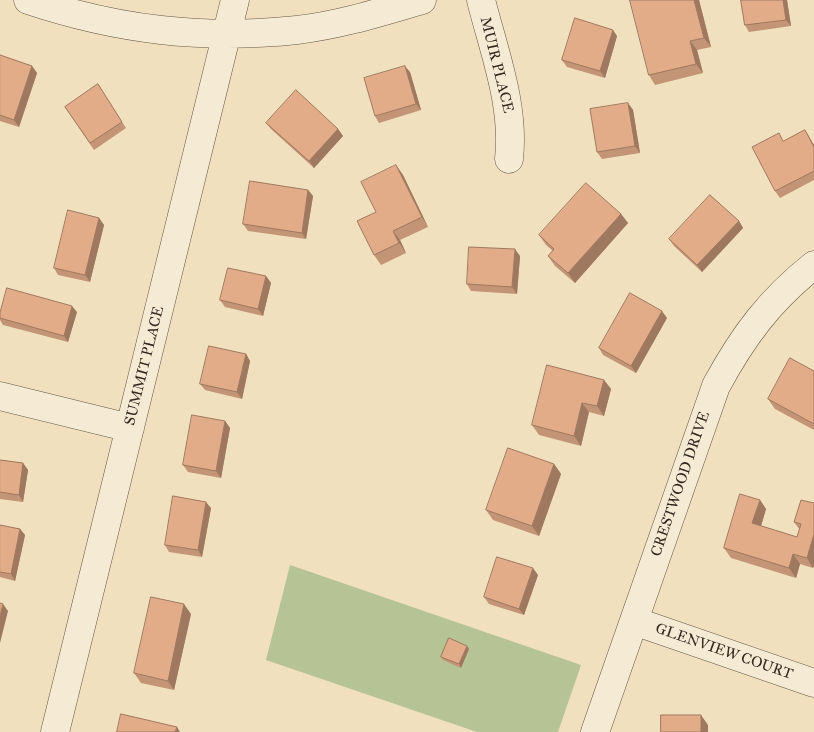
<!DOCTYPE html>
<style>
body{margin:0}
canvas{display:block;background:#f0e0bd}
</style>
<canvas width="814" height="732"></canvas>
<script>
const ctx = document.querySelector('canvas').getContext('2d');
ctx.lineJoin = 'round';
function paint(path, color) { ctx.fillStyle = color; ctx.fill(path, 'evenodd'); }
function trace(path, color, width, dash) { ctx.strokeStyle = color; ctx.lineWidth = width; ctx.lineCap = dash ? 'butt' : 'round'; ctx.setLineDash(dash || []); ctx.stroke(path); }
function label(font, color, halo, rows, align = 'center') {
  ctx.font = font + ' "IM FELL Great Primer",serif'; ctx.lineWidth = 4.5; ctx.setLineDash([]); ctx.textBaseline = 'middle'; ctx.strokeStyle = halo; ctx.fillStyle = color; for (const [text, x, y, turn = 0] of rows) {
    ctx.save(); ctx.translate(x, y); ctx.rotate((+turn || 0) * Math.PI / 180); ctx.textAlign = isNaN(turn) ? turn : align; if (halo) ctx.strokeText(text, 0, 0); ctx.fillText(text, 0, 0); ctx.restore();
  }
}
paint(new Path2D(`
 M290,565l291,100 -23,67h-81l-211,-72z`), '#b6c394');
const minor = new Path2D(`
 M28,0c90,30 175,40 269,30 43,-5 84,-18 125,-30
 M481,0c13,52 34,105 28,159
 M0,396l130,32
 M634,621l180,62
 M55,732l180,-732
 M595,732l121,-346c27,-50 54,-86 98,-121`);
trace(minor, '#635646', 29);
trace(minor, '#f5ebd4', 28);
paint(new Path2D(`
 M699,0l12,47 -14,3 6,23 -48,12 -6,-10z
 M741,0h46l4,26 -42,6 -4,-7z
 M617,36l-12,42 -38,-11 -5,-7z
 M0,55l32,11 5,7 -18,54 -19,-6z
 M410,72l11,38 -42,13 -4,-7z
 M98,84l28,44 -32,22 -29,-43z
 M628,103l5,7 7,43 -38,6 -5,-7z
 M266,123l72,6 5,7 -29,32 -43,-39z
 M805,130l9,15v35l-34,18 -5,-7 9,-50z
 M396,165l7,10 25,52 -28,13 6,13 -25,12 -7,-10 2,-43z
 M308,190l5,6 -7,43 -58,-8 -5,-7z
 M621,214l7,9 -53,60 -20,-17 -7,-10 5,-5 -7,-6 -7,-10z
 M99,218l5,7 -14,57 -32,-7 -4,-7z
 M739,221l4,7 -41,44 -28,-26 -5,-7z
 M520,256l-3,38 -46,-3 -4,-7z
 M266,276l5,7 -8,33 -38,-9 -5,-7z
 M77,312l-9,30 -65,-17 -3,-5v-7z
 M667,318l-31,55 -33,-18 -4,-7z
 M246,354l4,7 -8,38 -37,-9 -5,-6z
 M814,371v59l-39,-21 -7,-10z
 M604,380l7,9 -7,27 -15,-4 -8,34 -42,-11 -7,-10z
 M225,421l5,7 -9,50 -33,-6 -5,-7z
 M0,460l23,3 5,7 -5,32 -23,-3z
 M554,464l7,10 -22,62 -46,-16 -7,-10z
 M760,500l6,9 -5,17 36,11 3,-7 -6,-8 20,-19 -1,65 -13,-4 -4,14 -65,-20 -7,-10z
 M211,508l-9,49 -33,-5 -4,-7z
 M0,525l20,4 5,6 -10,46 -15,-4z
 M538,575l-14,40 -35,-11 -5,-7z
 M191,614l-17,76 -33,-7 -7,-10z
 M467,646l2,3 -8,19 -18,-8 -2,-3z`), '#c39476');
paint(new Path2D(`
 M694,0h5l12,47 -7,-9z
 M783,0h4l4,26 -5,-6z
 M613,30l4,6 -12,42 -5,-7z
 M690,41l7,9 6,23 -7,-9z
 M32,66l5,7 -18,54 -5,-7z
 M405,66l5,6 11,38 -5,-6z
 M628,103l5,7 7,43 -5,-7z
 M338,129l5,7 -29,32 -5,-7z
 M805,130l9,15v2z
 M396,165l7,10 25,52 -6,-10z
 M308,190l5,6 -7,43 -4,-6z
 M621,214l7,9 -53,60 -7,-10z
 M99,218l5,7 -14,57 -5,-7z
 M739,221l4,7 -41,44 -5,-7z
 M393,231l7,9 6,13 -7,-10z
 M515,249l5,7 -3,38 -5,-7z
 M266,276l5,7 -8,33 -5,-7z
 M72,306l5,6 -9,30 -4,-6z
 M662,311l5,7 -31,55 -5,-7z
 M246,354l4,7 -8,38 -5,-7z
 M604,380l7,9 -7,27 -7,-10z
 M582,403l7,9 -8,34 -7,-10z
 M225,421l5,7 -9,50 -5,-7z
 M23,463l5,7 -5,32 -4,-7z
 M554,464l7,10 -22,62 -7,-10z
 M760,500l6,9 -7,24 -7,-10z
 M206,502l5,6 -9,49 -4,-7z
 M20,529l5,6 -10,46 -4,-7z
 M814,534v32l-1,2 -6,-10z
 M793,554l7,10 -4,14 -7,-10z
 M533,568l5,7 -14,40 -5,-6z
 M3,604l5,7 -8,32v-26z
 M184,604l7,10 -17,76 -6,-9z
 M467,646l2,3 -8,19 -2,-4z
 M701,715l7,10v7h-7z
 M177,727l3,5h-5z`), '#9f7860');
const building = new Path2D(`
 M630,0h64l10,38 -14,3 6,23 -47,11z
 M741,0h42l3,20 -41,5z
 M575,18l38,12 -13,41 -38,-11z
 M0,55l32,11 -18,54 -14,-5z
 M405,66l11,38 -41,12 -11,-38z
 M98,84l24,38 -32,21 -25,-36z
 M296,90l42,39 -29,32 -43,-38z
 M628,103l7,43 -38,6 -7,-43z
 M805,130l9,17v24l-39,20 -23,-44 27,-14 4,8z
 M396,165l26,52 -29,14 6,12 -25,12 -17,-34 19,-9 -15,-30z
 M250,181l58,9 -6,43 -59,-9z
 M586,183l35,31 -53,59 -20,-17 6,-7 -15,-14z
 M710,195l29,26 -42,44 -28,-26z
 M68,210l31,8 -14,57 -31,-7z
 M469,247l46,2 -3,38 -45,-3z
 M228,268l38,8 -8,33 -38,-9z
 M7,288l65,18 -8,30 -64,-18v-5z
 M630,293l32,18 -31,55 -32,-18z
 M209,346l37,8 -9,38 -37,-8z
 M790,358l24,13v53l-46,-25z
 M547,365l57,15 -7,26 -15,-3 -8,33 -42,-11z
 M192,415l33,6 -9,50 -33,-6z
 M508,448l46,16 -22,62 -46,-16z
 M0,460l23,3 -4,32 -19,-3z
 M740,494l20,6 -8,23 45,14 4,-13 -7,-2 7,-22 13,3v31l-7,24 -14,-4 -4,14 -65,-20z
 M173,496l33,6 -8,48 -33,-5z
 M0,525l20,4 -9,45 -11,-2z
 M497,557l36,11 -14,41 -35,-12z
 M151,597l33,7 -16,77 -34,-8z
 M0,603l3,1 -3,13z
 M449,638l18,8 -8,18 -18,-7z
 M121,714l56,13 -2,5h-58z
 M661,715h40v17h-40z`);
paint(building, '#e3ac89');
trace(building, '#9f7860', 1);
label('15px', '#34281f', '#f5ebd4', [
 ["MUIR PLACE",496,65,76],
 ["SUMMIT PLACE",145,366,-76],
 ["CRESTWOOD DRIVE",681,484,-71],
 ["GLENVIEW COURT",724,652,19]
]);
</script>
